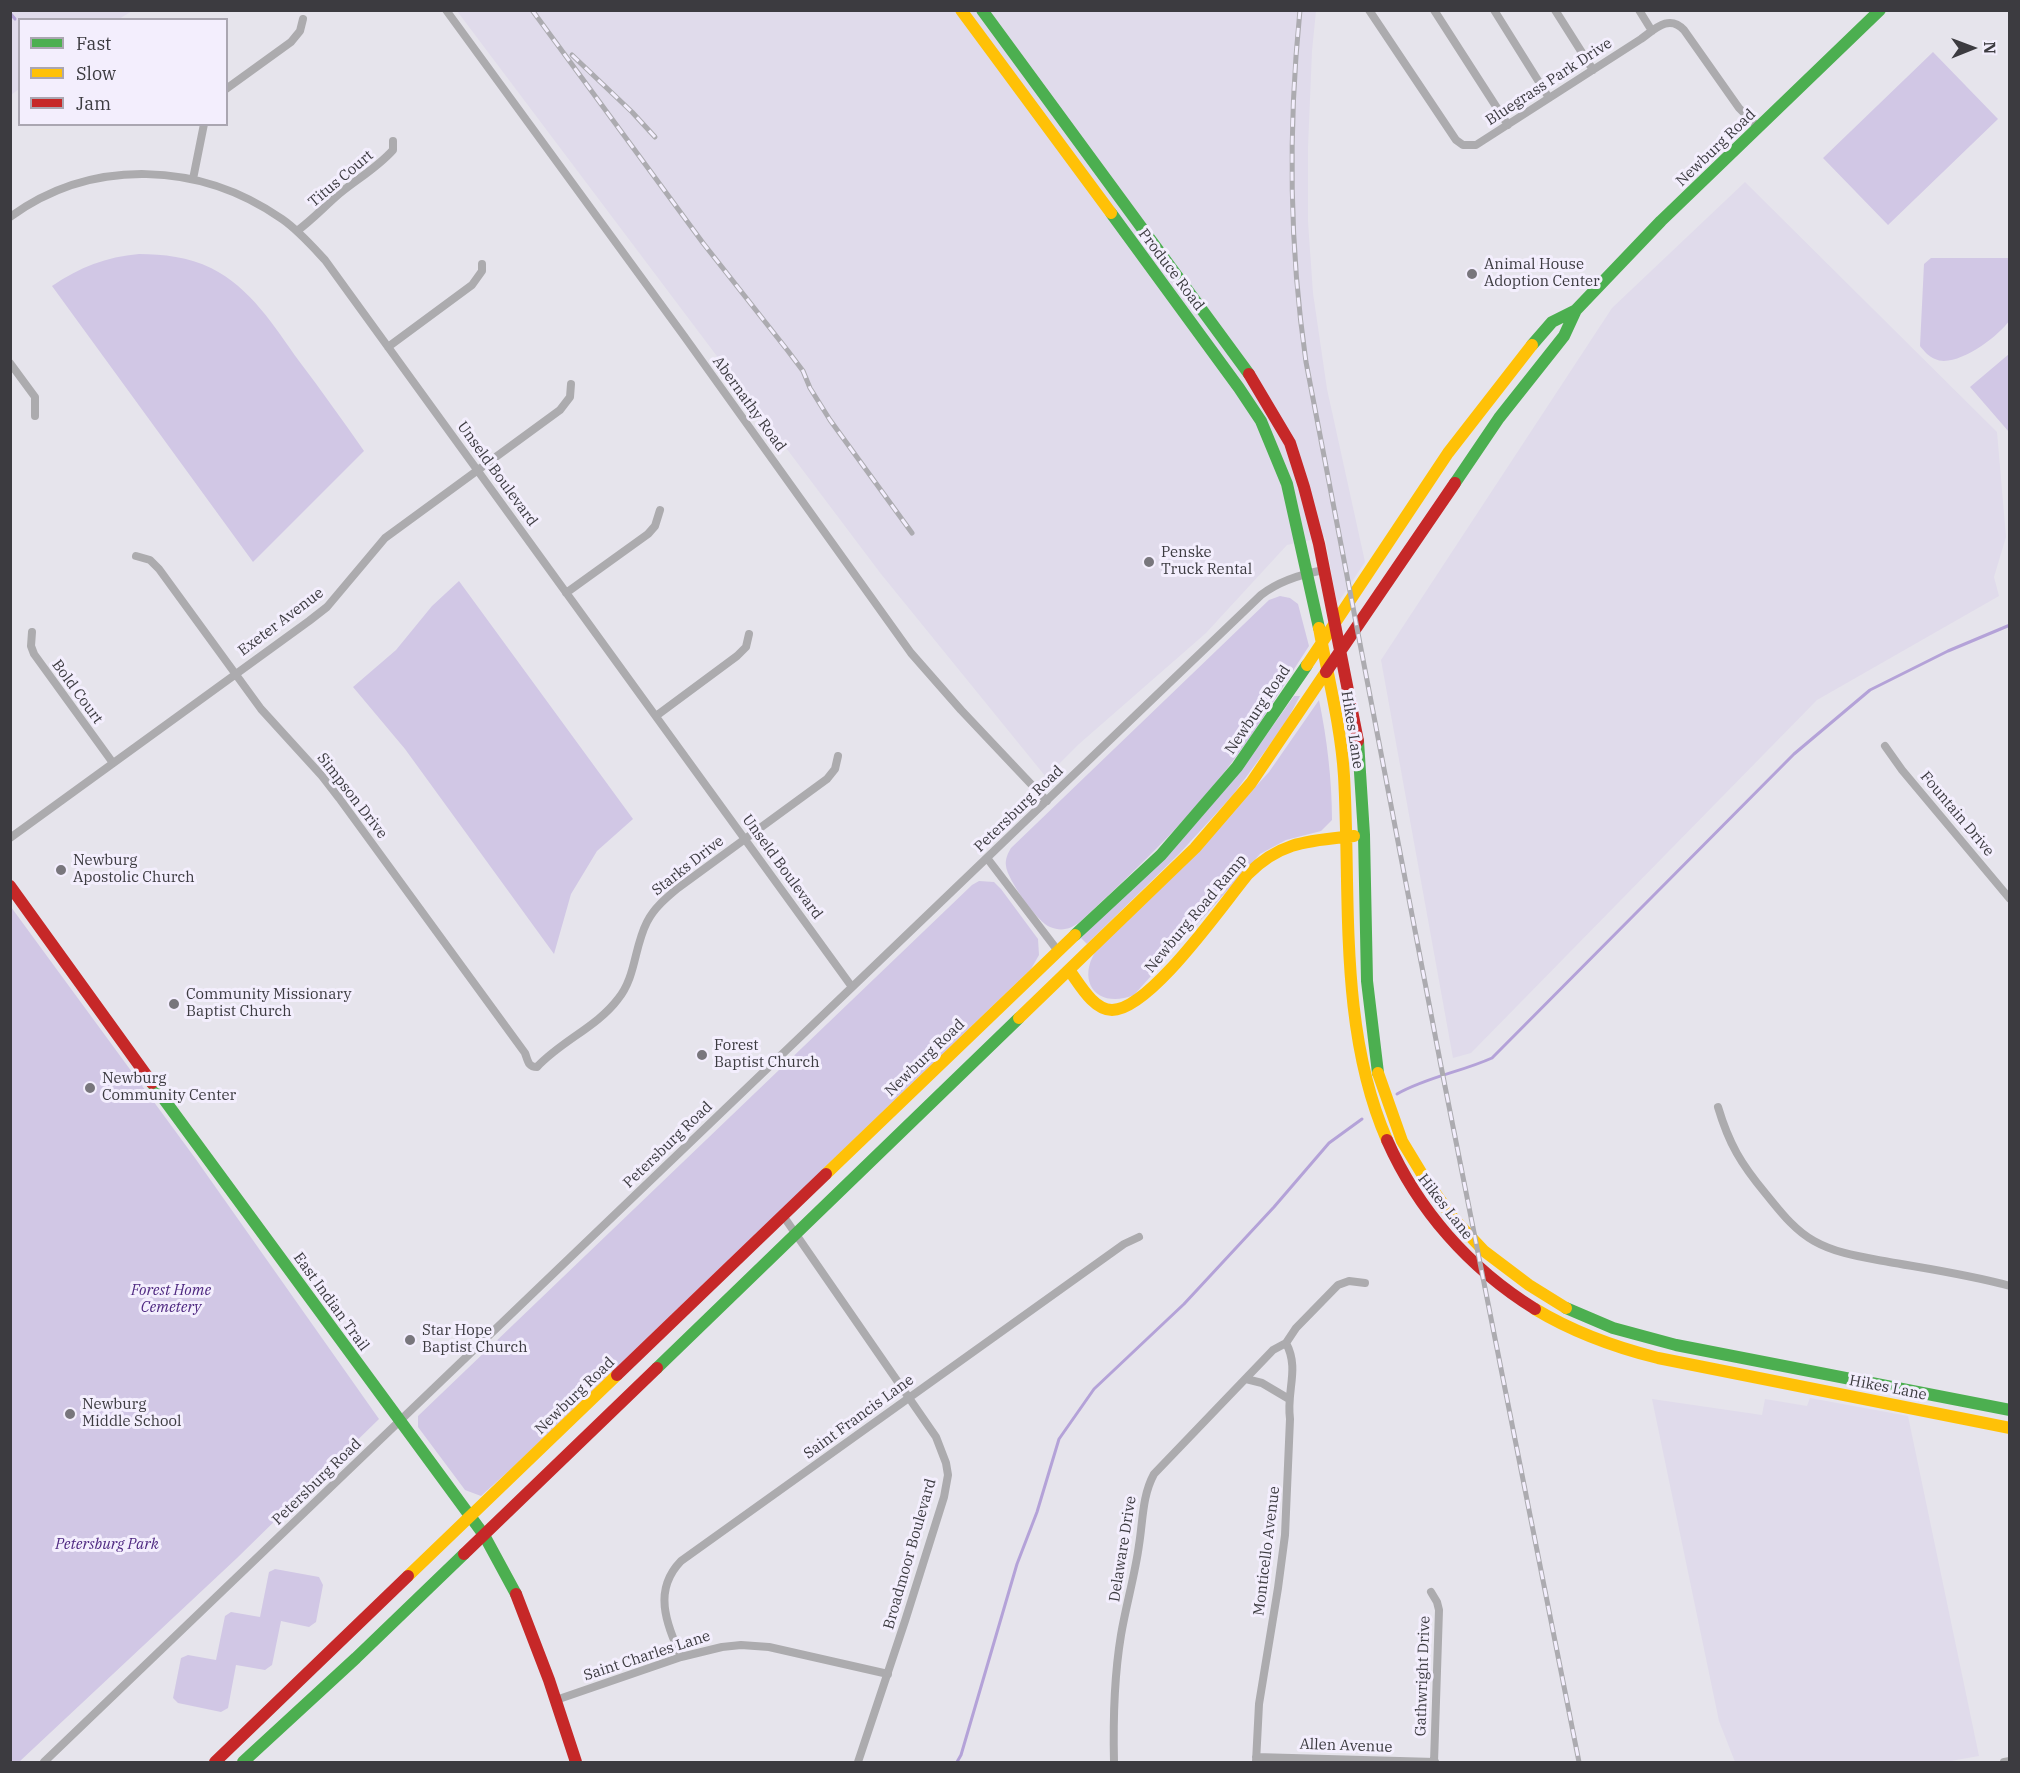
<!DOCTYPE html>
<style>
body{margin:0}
#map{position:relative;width:2020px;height:1773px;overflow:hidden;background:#e6e4ec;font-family:"IBM Plex Serif",serif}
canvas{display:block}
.frame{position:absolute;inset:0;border:12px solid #3c3b40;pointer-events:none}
.legend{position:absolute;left:18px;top:18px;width:210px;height:108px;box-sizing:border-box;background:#f3eefd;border:2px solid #aaa6b1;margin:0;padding:8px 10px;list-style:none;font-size:18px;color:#3c3b40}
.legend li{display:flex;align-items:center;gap:12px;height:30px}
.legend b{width:30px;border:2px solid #aaa6b1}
.north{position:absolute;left:1942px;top:18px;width:60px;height:60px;-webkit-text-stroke:4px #f3eefd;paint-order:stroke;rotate:89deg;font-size:16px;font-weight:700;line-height:24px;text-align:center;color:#3c3b40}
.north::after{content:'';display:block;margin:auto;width:21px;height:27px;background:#3c3b40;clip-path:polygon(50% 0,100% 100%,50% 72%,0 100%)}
</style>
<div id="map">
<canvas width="2020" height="1773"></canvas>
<div class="frame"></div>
<ul class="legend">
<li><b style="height:8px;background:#4caf50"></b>Fast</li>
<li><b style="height:8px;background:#ffc107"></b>Slow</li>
<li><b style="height:8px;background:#c62828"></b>Jam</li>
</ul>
<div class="north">N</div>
</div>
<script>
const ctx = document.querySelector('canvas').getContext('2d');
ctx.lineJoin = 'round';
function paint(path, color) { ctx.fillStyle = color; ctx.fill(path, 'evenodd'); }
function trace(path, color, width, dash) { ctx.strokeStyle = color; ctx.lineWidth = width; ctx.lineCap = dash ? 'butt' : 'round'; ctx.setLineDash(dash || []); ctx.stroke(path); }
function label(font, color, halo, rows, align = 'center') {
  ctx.font = font + ' "IBM Plex Serif",serif'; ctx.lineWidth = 6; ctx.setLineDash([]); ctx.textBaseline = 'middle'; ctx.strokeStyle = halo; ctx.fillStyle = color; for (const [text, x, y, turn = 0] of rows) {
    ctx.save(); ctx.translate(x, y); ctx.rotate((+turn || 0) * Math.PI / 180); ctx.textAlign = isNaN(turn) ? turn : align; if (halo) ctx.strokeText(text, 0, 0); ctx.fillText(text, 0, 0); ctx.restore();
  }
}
paint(new Path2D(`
 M11,10h121v1l-13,8 -99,1 -1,69 -8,6z
 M457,11h859l-4,40 -4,96v75l5,71 14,96 38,173 -28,42 -12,-67 -38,8 -81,88 -127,111 -33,33 -165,-203z
 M1745,182l252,250 9,105 -12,40 5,19 -182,104 -346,353 -18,5 -72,-398 231,-352z
 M1810,1398l98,18 71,340 -34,6h-210l-16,-41 -67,-322 110,16 3,-16 42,7z`), '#e0dbeb');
paint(new Path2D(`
 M1933,52l65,67 -110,106 -65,-67z
 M139,254c24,0 50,3 72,14 40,20 63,58 88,93 22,29 44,60 65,90l-111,111 -201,-276c28,-19 54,-29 87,-32z
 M1931,258h78v63c-11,16 -54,48 -74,38 -6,-2 -11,-8 -15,-13l4,-82z
 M2009,354v78l-39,-45z
 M459,581l174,238 -36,32 -26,43 -17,60 -149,-205 -52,-62 43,-37 36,-44z
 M1280,596l10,2 8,6 11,42c-31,47 -59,97 -96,140 -40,49 -86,92 -132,135 -10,8 -19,11 -31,6 -12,-4 -43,-48 -44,-61 -1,-7 2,-13 5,-18l258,-248z
 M1294,696h6l-15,28 -52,71 -54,59 -92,90 -6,-6 118,-118 51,-62z
 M1319,700c8,39 13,80 13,120l-11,11 -35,9 -26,14 -126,141c-34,14 -58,-10 -39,-43l79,-76 95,-104z
 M979,881l15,1 7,7 37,50 1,16 -8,14 -519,499 -31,28 -16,-6 -47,-63v-11l554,-531z
 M11,907l184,251 184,261 -142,139 -218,204h-9z
 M275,1569l44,8 4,8 -7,37 -7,5 -28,-6 -9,44 -7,5 -29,-5 -8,43 -7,4 -43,-9 -5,-5 8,-40 7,-3 28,5 9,-44 6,-4 29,5 9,-45z`), '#d1c7e5');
trace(new Path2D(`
 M10,13l5,6
 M1397,1094c30,-17 64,-22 95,-36l302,-304 76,-64 78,-39 62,-26
 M957,1762l4,-7 56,-191 20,-52 22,-73 35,-50 90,-85 90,-97 55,-64 33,-24`), '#b4a2d8', 3);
trace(new Path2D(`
 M446,10l238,326 227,317 50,57 86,91
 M1369,10l87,130 7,5h13l165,-106c14,-10 28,-25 43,-9l55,78 19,19
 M1434,10l74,115
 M1494,10l55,88
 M1555,10l38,60
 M1639,10l13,21
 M226,89l65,-47 9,-11 3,-12
 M193,179l11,-55
 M10,217c83,-60 190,-55 272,2 16,11 30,27 43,41l527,727
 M297,231c15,-11 27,-24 42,-37 18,-15 38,-26 54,-44v-9
 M388,347l84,-62 10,-14v-7
 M10,363l25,34v19
 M136,556l14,4 9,9 102,140 61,67 17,22 186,255c3,8 3,14 12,14 24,-26 60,-40 81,-68 18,-22 16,-52 29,-77 7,-14 19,-24 31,-34l149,-109 8,-10 3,-13
 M566,593l82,-59 7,-8 5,-16
 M32,632l-1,14 3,8 79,109
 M656,716l81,-60 9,-9 3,-13
 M1885,746l17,24 108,129
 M10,838l299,-217 18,-14 58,-69 175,-128 10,-13 1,-13
 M987,858l71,93
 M1718,1107c11,37 23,57 48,87 14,17 28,36 48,47 23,13 49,16 75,21 40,7 81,13 121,24
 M784,1217l152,220 10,26 2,12 -4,22 -39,124 -47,141
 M1246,1379l16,4 27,16
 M1431,1592l6,10 2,8 -5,152
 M681,1657c-14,-33 -29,-66 0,-96l443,-317 15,-7
 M556,1700l125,-43 41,-10 19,-2 28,2 119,27
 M1256,1757l179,5
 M44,1762l1217,-1167c18,-14 41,-21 63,-25
 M1114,1762c-1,-42 0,-85 7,-127 5,-30 14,-60 18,-90 4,-24 3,-49 15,-71l119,-124 13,-7 10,-15 42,-43 11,-4 16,2
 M1256,1762l3,-58 19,-116 7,-53 5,-116c-4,-28 10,-50 -4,-76
 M2004,1762l6,-1`), '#acabae', 8);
trace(new Path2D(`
 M982,10l267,364
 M1111,213l128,175 22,33 26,63 32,144
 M1532,345l20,-23 24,-12 85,-89 219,-211
 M1455,483l44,-65 65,-82 12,-26
 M1358,741l6,94 3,146 11,92
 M1075,935l86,-80 76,-88 70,-102
 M152,1083l332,452 32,59
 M1566,1308l47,20 63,17 334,65
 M657,1368l362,-350
 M243,1762l113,-104 108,-104`), '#4caf50', 12);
trace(new Path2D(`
 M961,10l150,203
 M1319,628c9,49 22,99 25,148 7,120 -6,252 43,364
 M1307,665l141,-212 84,-108
 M1069,970c10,13 24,40 43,40 38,0 111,-106 136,-136 33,-33 61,-33 106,-38
 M1019,1018l176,-170 56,-65 75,-111
 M1378,1073l24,68 23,38 28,39 31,33 45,34 37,23
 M826,1174l249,-239
 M1535,1309c38,23 79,38 123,49l352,70
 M408,1576l209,-201`), '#ffc107', 12);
trace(new Path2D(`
 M1249,374l41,69 14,44 15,57 39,197
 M1326,672l129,-189
 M10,886l142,197
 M1387,1140c31,70 82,128 148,169
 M617,1375l209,-201
 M464,1554l193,-186
 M516,1594l33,86 27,82
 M215,1762l193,-186`), '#c62828', 12);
const rail = new Path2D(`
 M532,10l171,233 85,108 15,20 7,17 20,32 82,113
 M1300,10c-12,119 -11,235 6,352l135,704 138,696
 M572,55l60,57 23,25`);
trace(rail, '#acabb0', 5);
trace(rail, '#f3eefd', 3, [9]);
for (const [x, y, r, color] of [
 [1472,274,6,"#78767c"],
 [1149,562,6,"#78767c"],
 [61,870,6,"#78767c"],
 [174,1004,6,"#78767c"],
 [702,1055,6,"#78767c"],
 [90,1088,6,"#78767c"],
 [410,1340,6,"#78767c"],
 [70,1414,6,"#78767c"]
]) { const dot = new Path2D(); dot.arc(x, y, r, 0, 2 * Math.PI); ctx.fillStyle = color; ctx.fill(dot); trace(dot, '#f3eefd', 2); }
label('15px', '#3c3b40', '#f3eefd', [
 ["Bluegrass Park Drive",1549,82,-33],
 ["Newburg Road",1716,148,-44],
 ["Titus Court",341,179,-40],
 ["Produce Road",1171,270,53],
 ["Abernathy Road",749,404,54],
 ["Unseld Boulevard",497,474,54],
 ["Exeter Avenue",281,622,-37],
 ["Bold Court",77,692,54],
 ["Newburg Road",1258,710,-56],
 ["Hikes Lane",1352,730,81],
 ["Simpson Drive",352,796,52],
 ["Petersburg Road",1019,809,-44],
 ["Fountain Drive",1957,814,50],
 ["Starks Drive",688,866,-38],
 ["Unseld Boulevard",782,867,54],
 ["Newburg Road Ramp",1196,914,-50],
 ["Newburg Road",925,1058,-44],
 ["Petersburg Road",668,1145,-44],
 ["Hikes Lane",1445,1207,52],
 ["East Indian Trail",331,1302,54],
 ["Hikes Lane",1888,1388,11],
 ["Newburg Road",575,1396,-44],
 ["Saint Francis Lane",859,1417,-36],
 ["Petersburg Road",317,1482,-44],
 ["Delaware Drive",1123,1549,-81],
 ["Monticello Avenue",1267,1551,-83],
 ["Broadmoor Boulevard",910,1554,-74],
 ["Saint Charles Lane",647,1656,-18],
 ["Gathwright Drive",1423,1676,-88],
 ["Allen Avenue",1346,1746,2]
]);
label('15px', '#3c3b40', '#f3eefd', [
 ["Animal House",1484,265],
 ["Adoption Center",1484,282],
 ["Penske",1161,553],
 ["Truck Rental",1161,570],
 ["Newburg",73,861],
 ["Apostolic Church",73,878],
 ["Community Missionary",186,995],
 ["Baptist Church",186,1012],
 ["Forest",714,1046],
 ["Baptist Church",714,1063],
 ["Newburg",102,1079],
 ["Community Center",102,1096],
 ["Star Hope",422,1331],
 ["Baptist Church",422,1348],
 ["Newburg",82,1405],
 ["Middle School",82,1422]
], 'left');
label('italic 15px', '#4e2880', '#f3eefd', [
 ["Forest Home",171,1291],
 ["Cemetery",171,1308],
 ["Petersburg Park",107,1545]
]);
</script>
